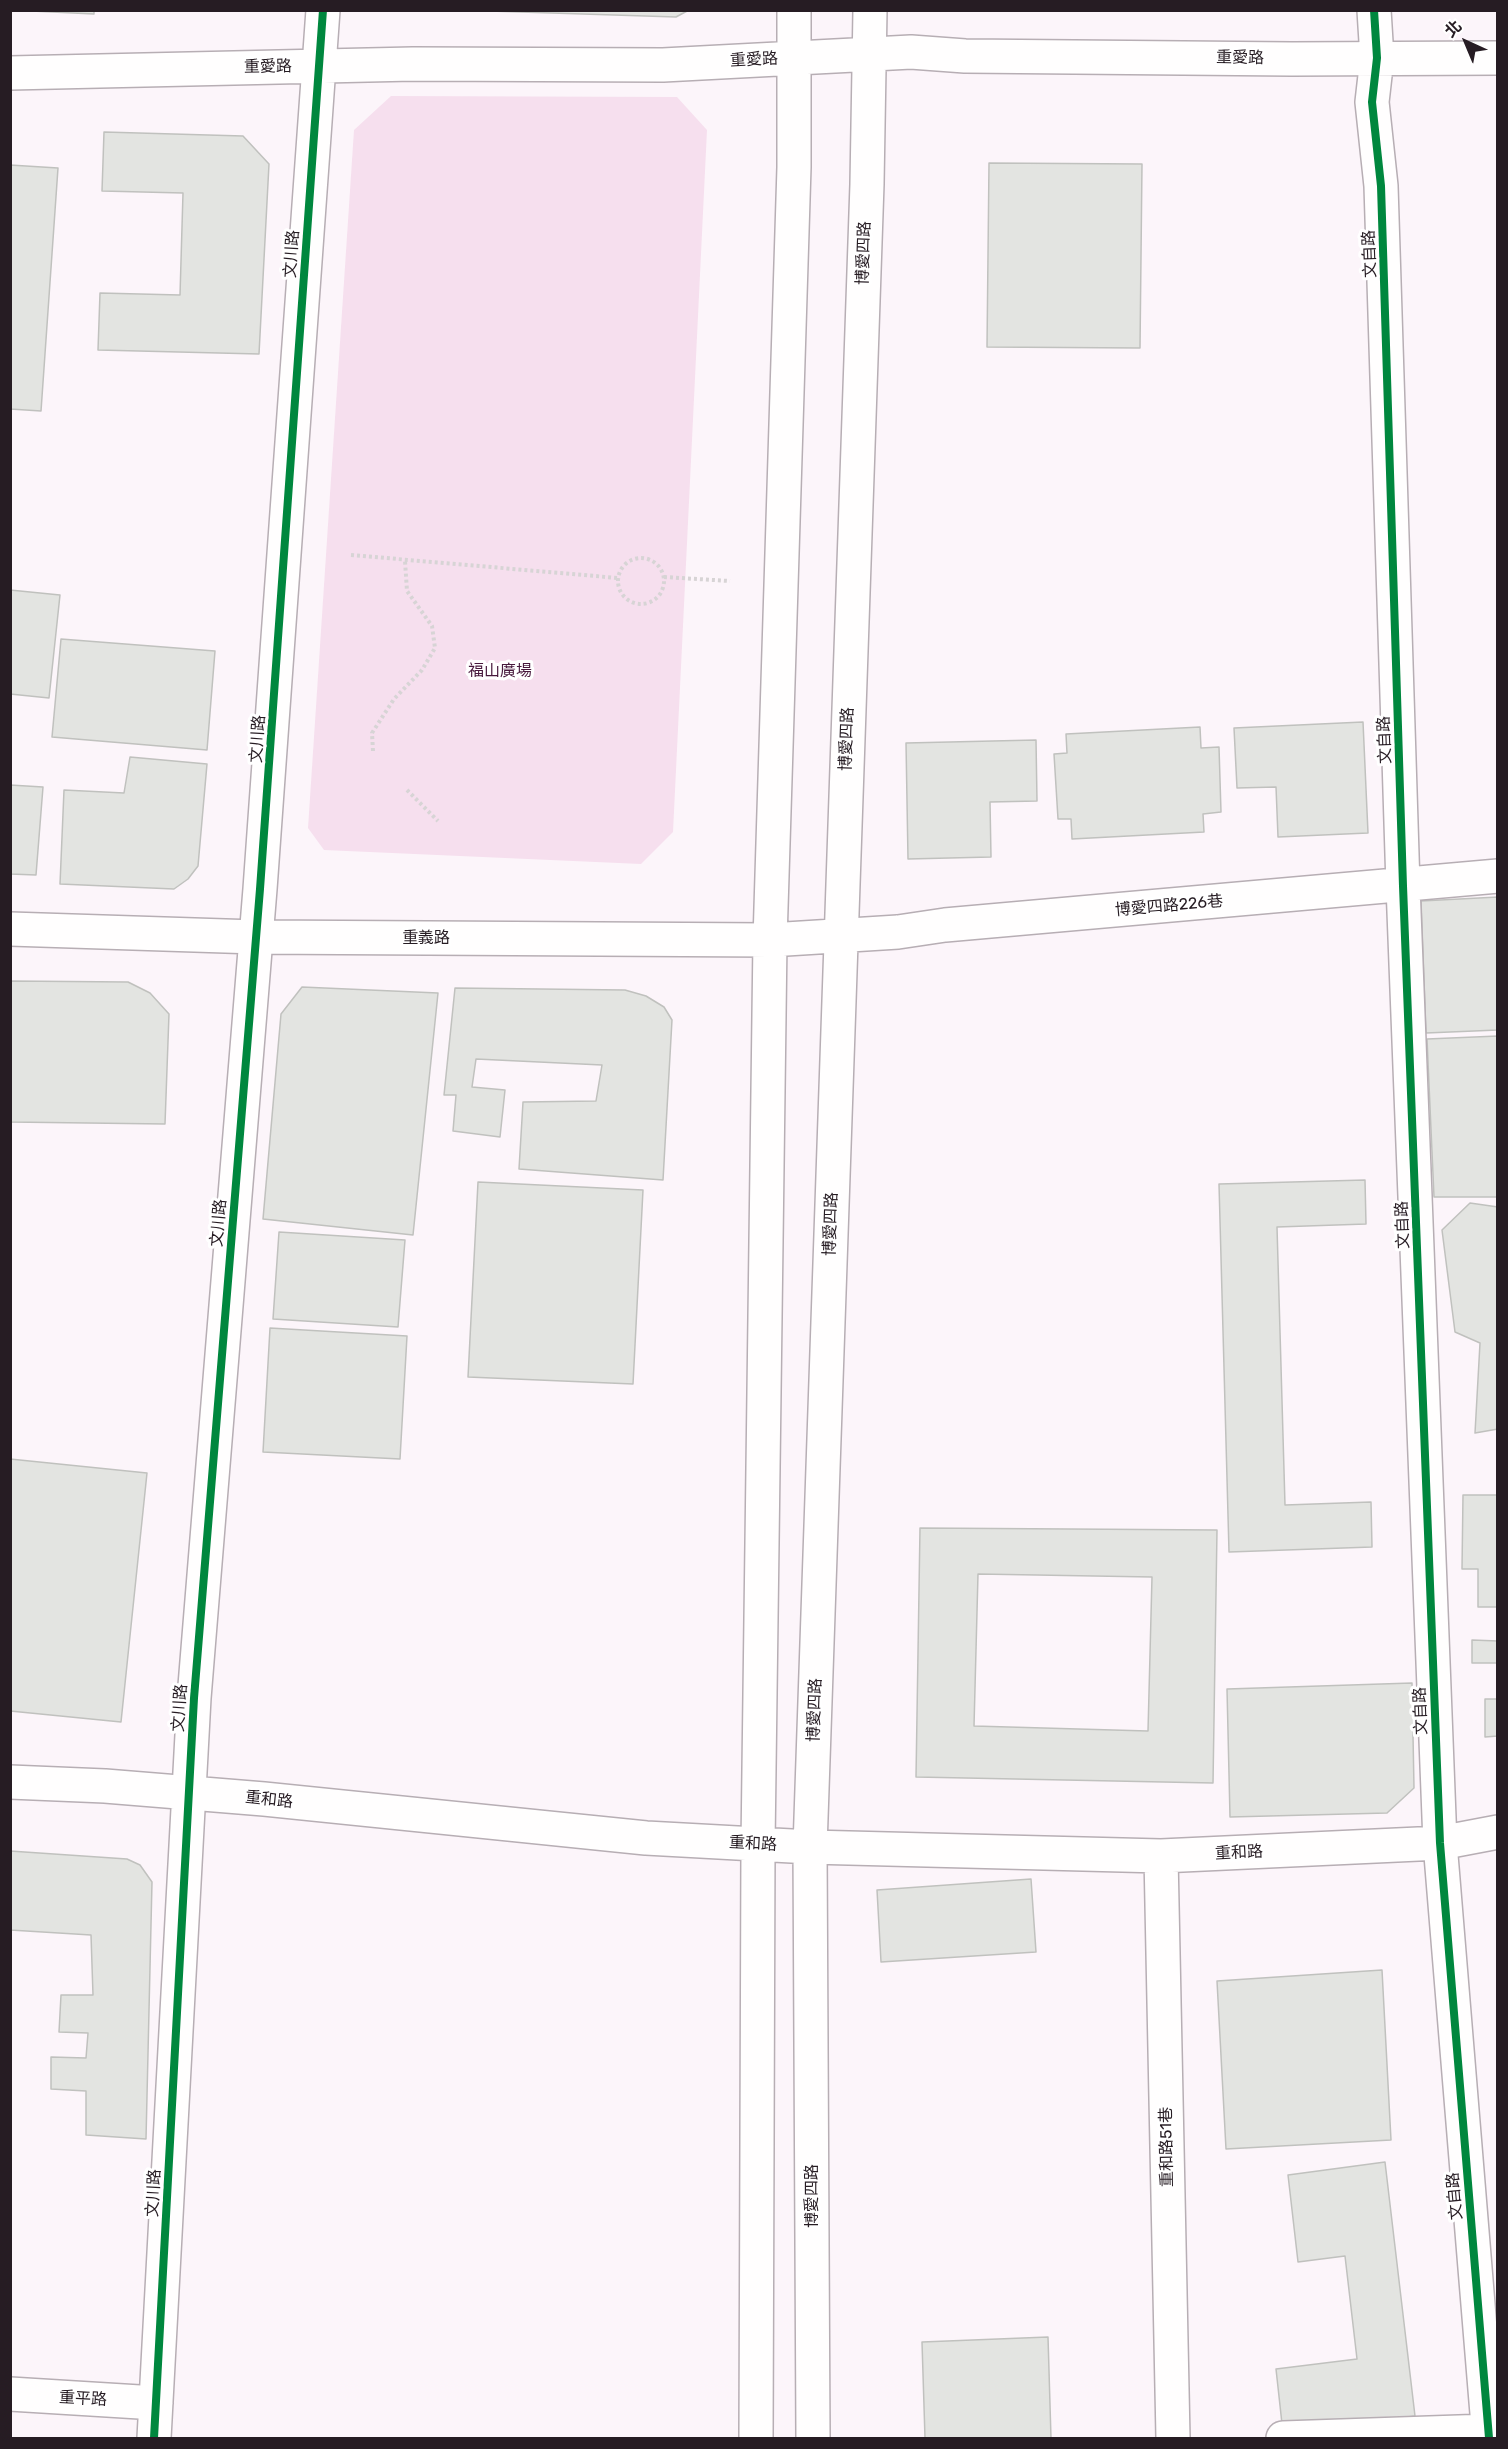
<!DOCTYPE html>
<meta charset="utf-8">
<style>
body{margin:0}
#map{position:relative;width:1508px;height:2449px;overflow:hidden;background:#fcf5fa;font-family:Rubik,"Noto Sans TC",sans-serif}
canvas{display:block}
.frame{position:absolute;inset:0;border:12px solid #261c23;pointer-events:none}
.north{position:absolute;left:1436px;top:12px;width:60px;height:60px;-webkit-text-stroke:4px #fff;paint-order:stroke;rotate:316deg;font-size:16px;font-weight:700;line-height:24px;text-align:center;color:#261c23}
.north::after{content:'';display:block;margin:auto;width:21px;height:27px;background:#261c23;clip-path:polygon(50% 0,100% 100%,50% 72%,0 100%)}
</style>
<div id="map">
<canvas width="1508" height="2449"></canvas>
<div class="frame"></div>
<div class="north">北</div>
</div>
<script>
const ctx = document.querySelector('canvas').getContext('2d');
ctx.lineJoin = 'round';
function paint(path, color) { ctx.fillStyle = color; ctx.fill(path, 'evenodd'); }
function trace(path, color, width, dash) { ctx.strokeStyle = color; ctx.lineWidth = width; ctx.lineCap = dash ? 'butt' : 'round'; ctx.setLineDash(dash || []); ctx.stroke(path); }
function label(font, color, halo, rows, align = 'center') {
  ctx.font = font + ' Rubik,"Noto Sans TC",sans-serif'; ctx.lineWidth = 6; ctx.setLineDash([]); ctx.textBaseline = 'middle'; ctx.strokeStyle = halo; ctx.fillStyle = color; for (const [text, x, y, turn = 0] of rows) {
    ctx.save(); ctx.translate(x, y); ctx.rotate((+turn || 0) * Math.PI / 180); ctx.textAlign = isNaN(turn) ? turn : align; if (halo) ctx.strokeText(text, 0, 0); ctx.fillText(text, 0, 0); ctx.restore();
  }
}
paint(new Path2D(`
 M391,96l286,1 30,33 -34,702 -32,32 -317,-14 -16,-22 46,-698z`), '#f6dfee');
const building = new Path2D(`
 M10,10h84v4z
 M458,10h231l-13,7z
 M104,132l139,4 26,28 -10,190 -161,-4 2,-57 80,2 3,-102 -81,-2z
 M989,163l153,1 -2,184 -153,-1z
 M10,165l48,3 -17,243 -31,-2z
 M10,590l50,5 -11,103 -39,-4z
 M61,639l154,12 -8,99 -155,-13z
 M1363,722l5,111 -90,4 -2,-50 -39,1 -3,-60z
 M1200,727l1,21 18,-1 2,65 -18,2 1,18 -132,7 -1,-20h-13l-4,-65 13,-1 -1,-19z
 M1036,740l1,61 -47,1 1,55 -83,2 -2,-116z
 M130,757l77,7 -9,102 -10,13 -14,10 -114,-5 4,-94 60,3z
 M10,785l33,2 -7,88 -26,-1z
 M1498,897v133l-72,3 -5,-132z
 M10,981l118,1 22,11 19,21 -4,110 -155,-2z
 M302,987l136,6 -25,242 -150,-16 18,-205z
 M455,988l170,2 21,6 18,11 8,13 -9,160 -144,-11 4,-67 73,-1 6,-36 -126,-6 -4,28 33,3 -5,47 -47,-6 3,-36h-12z
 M1498,1036v161h-64l-7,-158z
 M1365,1180l1,44 -89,3 8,278 86,-3 1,45 -143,5 -10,-368z
 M478,1182l165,8 -10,194 -165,-7z
 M1470,1203l28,4v222l-23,4 5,-90 -25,-11 -13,-102z
 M279,1232l126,8 -7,87 -125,-8z
 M270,1328l137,8 -7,123 -137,-7z
 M10,1459l137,14 -26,249 -111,-11z
 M1463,1495h35v112h-20v-38h-16z
 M920,1528l297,2 -4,253 -297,-6zM978,1574l174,3 -4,154 -174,-5z
 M1472,1640l26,1v22h-26z
 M1412,1683l2,105 -27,25 -157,4 -3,-128z
 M1485,1699h13v37l-13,1z
 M10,1851l117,8 13,6 12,17 -6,257 -60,-4v-44l-35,-2v-32l35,1 2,-25 -29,-1 2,-37h32l-2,-60 -81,-5z
 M1031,1879l5,73 -155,10 -4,-72z
 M1382,1970l9,170 -165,9 -9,-168z
 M1385,2162l30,254 -132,17 -7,-64 81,-10 -12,-103 -47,6 -10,-87z
 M1048,2337l3,101h-126l-3,-96z`);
paint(building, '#e3e4e1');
trace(building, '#c0c1be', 1.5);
const minor = new Path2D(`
 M1374,10l3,48 -5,44 9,84 22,700 37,957 49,595
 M10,73l403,-9 250,1 248,-13 54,4 327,3 206,-1
 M10,929l246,8 514,3 128,-8 47,-7 553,-49
 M10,1782l95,4 159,13 382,39 164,9 351,9 279,-13 58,-11
 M1161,1856l12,582
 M10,2394l146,9
 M154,2438l40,-740 66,-809 63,-879
 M756,2438l2,-594 12,-904 24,-773v-157
 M813,2438l-3,-591 57,-1663 3,-174
 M1283,2438l205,-7 10,-5`);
trace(minor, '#b7aeb4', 36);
trace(new Path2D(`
 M351,555l267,23
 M618 581a23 23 0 1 1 46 0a23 23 0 1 1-46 0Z
 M664,577l66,4
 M373,751l-1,-18 22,-34 28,-29 13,-22 -3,-22 -25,-35 -2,-30
 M407,790l31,31`), '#d7d4d5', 4, [3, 3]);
trace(minor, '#fffefe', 33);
trace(new Path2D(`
 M1374,10l3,48 -5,44 9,84 22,700 37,957 49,595
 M154,2438l40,-740 66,-809 63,-879`), '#00873e', 8);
label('16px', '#261c23', '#fff', [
 ["重愛路",1240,58,1],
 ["重愛路",754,60,-3],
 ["重愛路",268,67,-1],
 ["博愛四路",864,253,-88],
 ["文川路",292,254,-86],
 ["文自路",1370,254,-92],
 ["文川路",258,739,-86],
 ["博愛四路",847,739,-88],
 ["文自路",1385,740,-92],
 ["博愛四路226巷",1169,906,-5],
 ["重義路",426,938],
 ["文川路",219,1223,-85],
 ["博愛四路",831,1224,-88],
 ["文自路",1403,1225,-92],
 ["文川路",180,1708,-86],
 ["博愛四路",815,1710,-88],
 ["文自路",1421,1711,-92],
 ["重和路",269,1800,6],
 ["重和路",753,1844,3],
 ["重和路",1239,1853,-3],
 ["重和路51巷",1167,2147,-91],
 ["文川路",154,2193,-87],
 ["博愛四路",812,2196,-90],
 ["文自路",1455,2196,-95],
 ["重平路",83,2399,3]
]);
label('16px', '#47183c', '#fff', [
 ["福山廣場",500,671]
]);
</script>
